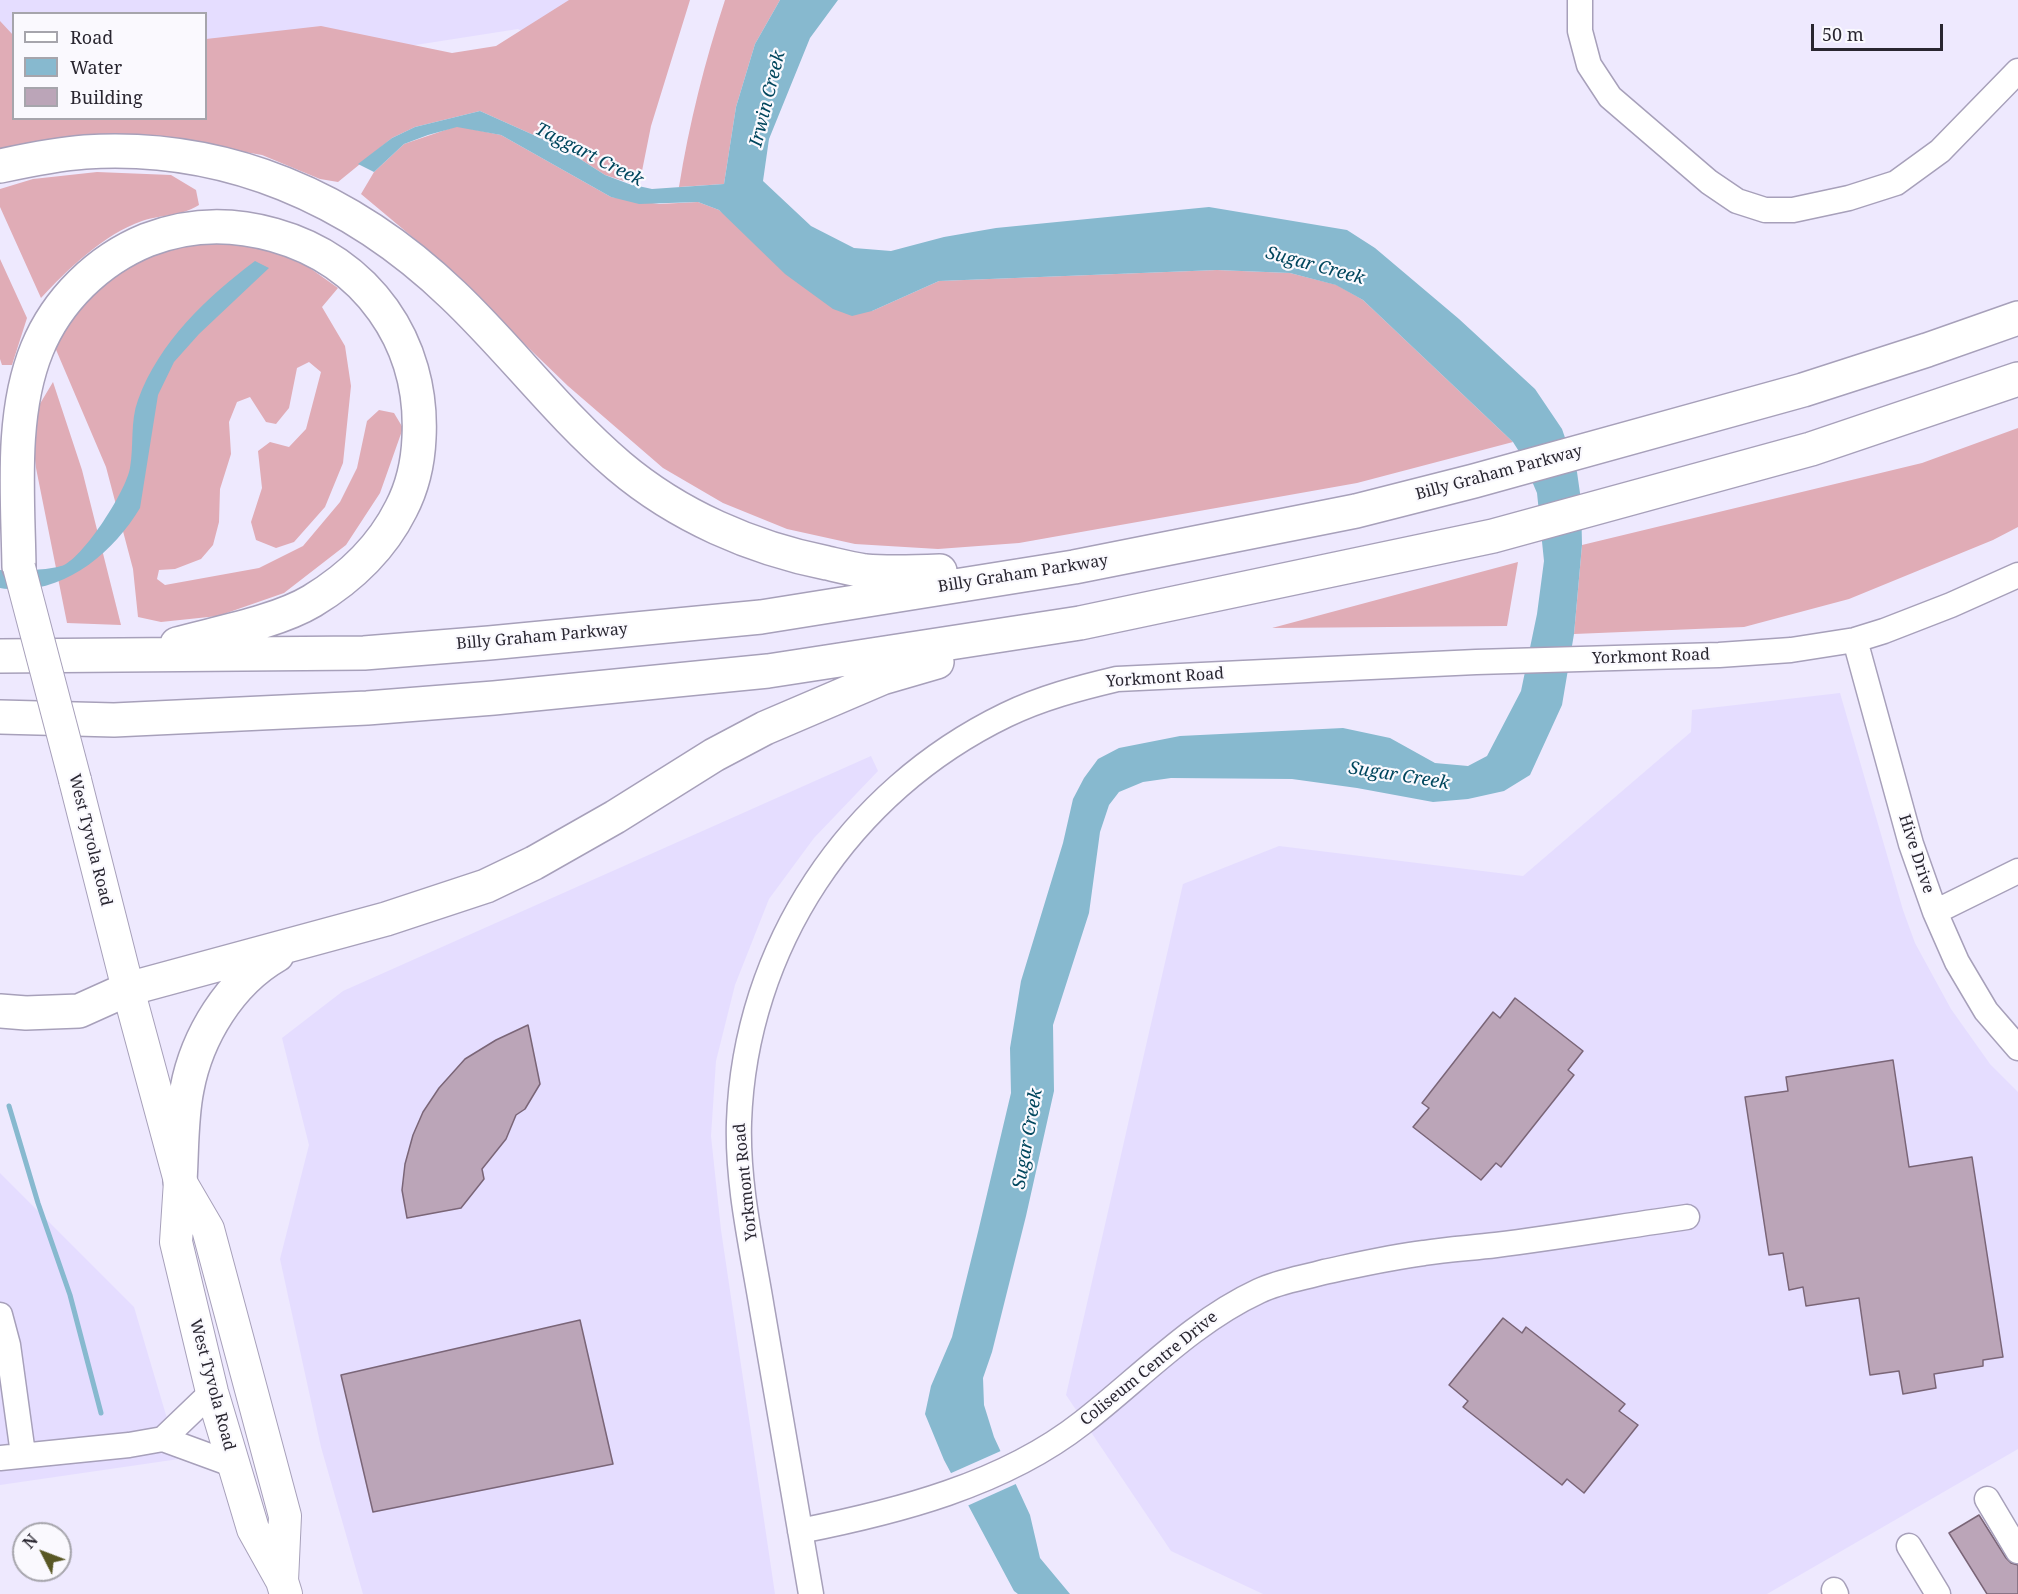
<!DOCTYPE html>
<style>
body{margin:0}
#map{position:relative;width:2018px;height:1594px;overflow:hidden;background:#eee9fe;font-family:"Noto Serif",serif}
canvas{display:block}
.legend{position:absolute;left:12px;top:12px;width:195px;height:108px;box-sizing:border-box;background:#faf9fe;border:2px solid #a6a5ac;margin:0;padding:8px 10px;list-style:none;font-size:18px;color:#292630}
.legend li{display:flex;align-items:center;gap:12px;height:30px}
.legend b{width:30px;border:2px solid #a6a5ac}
.north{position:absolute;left:12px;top:1522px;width:60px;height:60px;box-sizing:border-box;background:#faf9fe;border:2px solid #a6a5ac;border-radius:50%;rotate:312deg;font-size:16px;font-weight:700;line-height:24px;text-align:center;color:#292630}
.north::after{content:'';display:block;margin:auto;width:21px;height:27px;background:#595825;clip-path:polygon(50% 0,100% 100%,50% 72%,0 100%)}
.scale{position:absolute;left:1811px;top:24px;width:132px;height:27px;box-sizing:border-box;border:3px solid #292630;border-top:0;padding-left:8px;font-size:18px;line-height:21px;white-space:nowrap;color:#292630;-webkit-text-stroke:4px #faf9fe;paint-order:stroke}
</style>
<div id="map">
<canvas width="2018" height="1594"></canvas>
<ul class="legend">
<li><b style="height:8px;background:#fff"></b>Road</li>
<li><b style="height:16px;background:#87b9cf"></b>Water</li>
<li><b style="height:16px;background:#bba5b8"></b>Building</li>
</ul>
<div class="north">N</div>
<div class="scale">50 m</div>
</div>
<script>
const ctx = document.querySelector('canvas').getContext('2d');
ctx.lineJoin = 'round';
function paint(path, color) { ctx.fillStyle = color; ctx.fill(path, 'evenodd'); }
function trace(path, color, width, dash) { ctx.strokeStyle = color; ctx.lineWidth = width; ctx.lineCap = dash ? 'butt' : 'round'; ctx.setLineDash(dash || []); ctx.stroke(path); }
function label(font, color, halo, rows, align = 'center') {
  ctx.font = font + ' "Noto Serif",serif'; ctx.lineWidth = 4.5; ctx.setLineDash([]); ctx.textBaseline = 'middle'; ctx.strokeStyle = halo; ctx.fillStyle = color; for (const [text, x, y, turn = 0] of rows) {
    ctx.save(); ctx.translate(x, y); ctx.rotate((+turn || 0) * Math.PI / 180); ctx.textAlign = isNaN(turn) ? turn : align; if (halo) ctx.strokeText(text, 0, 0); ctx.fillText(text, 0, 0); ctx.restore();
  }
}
paint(new Path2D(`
 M0,0h681l-77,78 -86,-49 -109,17 -203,26v-58h-192l-1,81 -13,3z
 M1840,693l63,217 12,33 36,66 39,55 28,28v357l-251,145h-504l-92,-43 -105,-156 117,-511 96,-38 244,30 168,-144 1,-22z
 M871,756l7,15 -64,67 -45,61 -34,86 -19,76 -5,75 10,94 54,364h-412l-42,-147 -41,-188 29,-114 -27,-107 61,-47z
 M0,1173l134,134 45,152 -179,26z`), '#e5ddff');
paint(new Path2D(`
 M569,0h121l-39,126 -12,60 -34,-11 -25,-16 -33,-18 -67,-30 -65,16 -23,11 -54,44 -18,-3 -58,-24 -99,-17 -163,19v-136l13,14 1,83h192v-79l115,-13 131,27 44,-7z
 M725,0h55l-25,44 -19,63 -12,77 -45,3c10,-63 26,-126 46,-187z
 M457,126l44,9 110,62 48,7 39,-2 21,8 9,7 144,94 67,-30 278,-11 73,3 47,12 26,15 150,142 -156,41 -338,60 -81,6 -83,-5 -68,-15 -64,-26 -60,-35 -95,-82 -146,-141 -61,-51 13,-22 30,-28z
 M97,172l74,3 25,15 3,15c-19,12 -36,9 -57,16 -38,13 -75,49 -101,77l-41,-91v-18l33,-10z
 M210,243l44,1 53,22 31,22 -16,19 23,39 6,40 -8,77 -18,44 -31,35 -18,6 -20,-8 -5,-18 11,-34 -4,-37 12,-9 19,5 17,-18 15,-57 -12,-10 -12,6 -8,40 -13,16 -10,-2 -16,-25 -13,5 -8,20 2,32 -11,35 -1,33 -6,23 -12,14 -26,10 -16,1 -2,9 8,6 94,-17 44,-22 37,-44 17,-34 10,-47 12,-11 15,3 9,15 -23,65 -34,52 -62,48 -66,23 -57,6 -23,-5 -5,-48 -27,-102 -52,-122 4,-13 52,-58 41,-22z
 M0,259l27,59 -15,47h-10l-2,-6z
 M53,382l29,88 39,155 -54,-2 -31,-155 -4,-36 6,-25z
 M2018,428v99l-25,13 -144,59 -105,28 -170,7 8,-89 340,-82z
 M1518,562l-11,64 -235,2z`), '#e0acb6');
paint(new Path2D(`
 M780,0h58l-28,38 -41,101 -6,42 48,45 43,22 37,3 53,-14 52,-9 213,-21 138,23 28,18 84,71 76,70 27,40 15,43 4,28 1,45 -8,89 -12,71 -32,70 -26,16 -36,8 -35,3 -76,-14 -65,-9 -121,-1 -28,4 -24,10 -10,13 -9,27 -11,81 -36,112 1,66 -28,125 -34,136 -9,26 1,27 10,32 36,78 10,43 30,36h-52l-4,-3 -70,-131 -19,-46 6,-28 21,-49 26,-105 33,-139 -1,-45 11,-67 42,-138 10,-44 11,-21 14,-19 21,-11 61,-12 163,-8 47,10 45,25 33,3 19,-10 34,-65 16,-77 7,-53 -7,-68 -17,-40 -7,-11 -150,-142 -27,-15 -46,-12 -73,-3 -278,11 -67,30 -20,5 -19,-7 -48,-35 -66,-64 -21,-8 -59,2 -28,-7 -110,-62 -44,-8 -29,8 -24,9 -30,28 -16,-8 34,-26 23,-11 65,-16 67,30 33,18 25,16 24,9 23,5 72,-5 12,-77 19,-63z
 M255,261l14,7 -70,66 -25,28 -16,33 -18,113c-29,48 -81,90 -140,80v-18c13,2 52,0 64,-5 21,-10 62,-74 66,-97 4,-22 0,-47 8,-68 21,-58 69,-103 117,-139z`), '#87b9cf');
paint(new Path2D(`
 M1003,1450l15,33 -51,23 -18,-32z`), '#eee9fe');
trace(new Path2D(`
 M9,1106l29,97 32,92 31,118`), '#87b9cf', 5);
const building = new Path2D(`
 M1515,998l68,53 -15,19 6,5 -73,92 -5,-4 -15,17 -68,-53 16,-19 -7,-5 71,-91 7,6z
 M528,1025l12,59 -15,25 -9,6 -10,24 -24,30 2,10 -23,29 -54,10 -5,-28 3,-26 8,-29 10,-23 16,-24 26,-29 31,-19z
 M1893,1060l16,107 63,-10 31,200 -20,3v6l-49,8 2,14 -33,6 -4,-23 -29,4 -11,-77 -53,8 -3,-19 -14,3 -6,-37 -14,2 -24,-158 43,-6 -2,-14z
 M1503,1318l19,15 4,-6 99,77 -6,7 19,14 -54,68 -17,-14 -5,6 -99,-78 5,-6 -19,-16z
 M580,1320l33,144 -240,48 -32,-137z
 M1979,1515l27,43 5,5 7,2v29h-31l-38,-61z`);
paint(building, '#bba5b8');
trace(building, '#7a6577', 1.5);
const minor = new Path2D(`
 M1580,0v31l9,34 21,32 99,85 28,19 28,9h28l56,-12 47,-15 44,-32 78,-80
 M1855,640l56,204 24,68 22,50 29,49 32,37
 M1935,912l83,-41
 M0,1315l8,30 15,109
 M163,1439l49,-47
 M0,1458l129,-13 34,-6 71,26
 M1987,1499l31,52
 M800,1531c96,-19 203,-46 282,-108 58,-45 110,-101 177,-132 21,-10 44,-13 65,-19 33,-7 67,-15 100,-19 24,-4 48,-5 72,-8 64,-8 128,-19 191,-28
 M1909,1546l29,48
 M1834,1590l2,4
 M811,1594c-16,-95 -33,-190 -49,-285 -10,-61 -25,-125 -23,-187 6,-175 110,-331 267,-407 35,-17 73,-27 111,-36l359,-17 243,-7 72,-5 64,-10 29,-9 67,-26 67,-30`);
const major = new Path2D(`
 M75,780l53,209 52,192 28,48 77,287 -3,65 4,13
 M180,1181l-4,61 36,150 41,137 29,52`);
const highway = new Path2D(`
 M0,166c28,-6 57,-12 85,-14 141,-9 267,46 368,143 57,54 105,119 166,171 59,50 133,82 208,97 13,3 25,6 38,8 24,2 50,1 75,0
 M19,567c-1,-70 -9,-152 18,-218 20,-49 61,-89 110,-109 41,-16 85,-17 127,-5 93,26 150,107 145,203 -1,24 -7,50 -18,71 -20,40 -51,69 -89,92 -35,21 -95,32 -135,43
 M0,656l364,-3 125,-10 272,-26 313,-50 282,-56 118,-30 329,-91 124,-40 91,-32
 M0,717l114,3 253,-12 127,-10 274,-27 312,-48 413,-87 318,-87 207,-70
 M0,1011l26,2 53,-2 49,-22 258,-70 100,-33 48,-23 81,-46 99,-62 51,-27 117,-50 55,-16
 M180,1181c2,-31 1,-63 7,-92 10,-53 43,-107 90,-134`);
trace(minor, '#a7a0ba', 27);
trace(major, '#a7a0ba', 34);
trace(highway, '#a7a0ba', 36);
trace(minor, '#fff', 24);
trace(major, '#fff', 32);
trace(highway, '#fff', 33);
const majorBridge = new Path2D(`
 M19,567l56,213`);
trace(majorBridge, '#a7a0ba', 34, []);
trace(majorBridge, '#fff', 32);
label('16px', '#292630', '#faf9fe', [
 ["Billy Graham Parkway",1499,473,-15],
 ["Billy Graham Parkway",1023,574,-9],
 ["Billy Graham Parkway",542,637,-5],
 ["Yorkmont Road",1651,657,-2],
 ["Yorkmont Road",1165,678,-4],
 ["West Tyvola Road",90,840,76],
 ["Hive Drive",1916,854,72],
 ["Yorkmont Road",746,1182,-96],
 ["Coliseum Centre Drive",1149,1369,-39],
 ["West Tyvola Road",212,1385,75]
]);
label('italic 18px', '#00465d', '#faf9fe', [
 ["Irwin Creek",768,99,-76],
 ["Taggart Creek",589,155,27],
 ["Sugar Creek",1315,266,15],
 ["Sugar Creek",1399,776,9],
 ["Sugar Creek",1028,1139,-80]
]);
</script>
